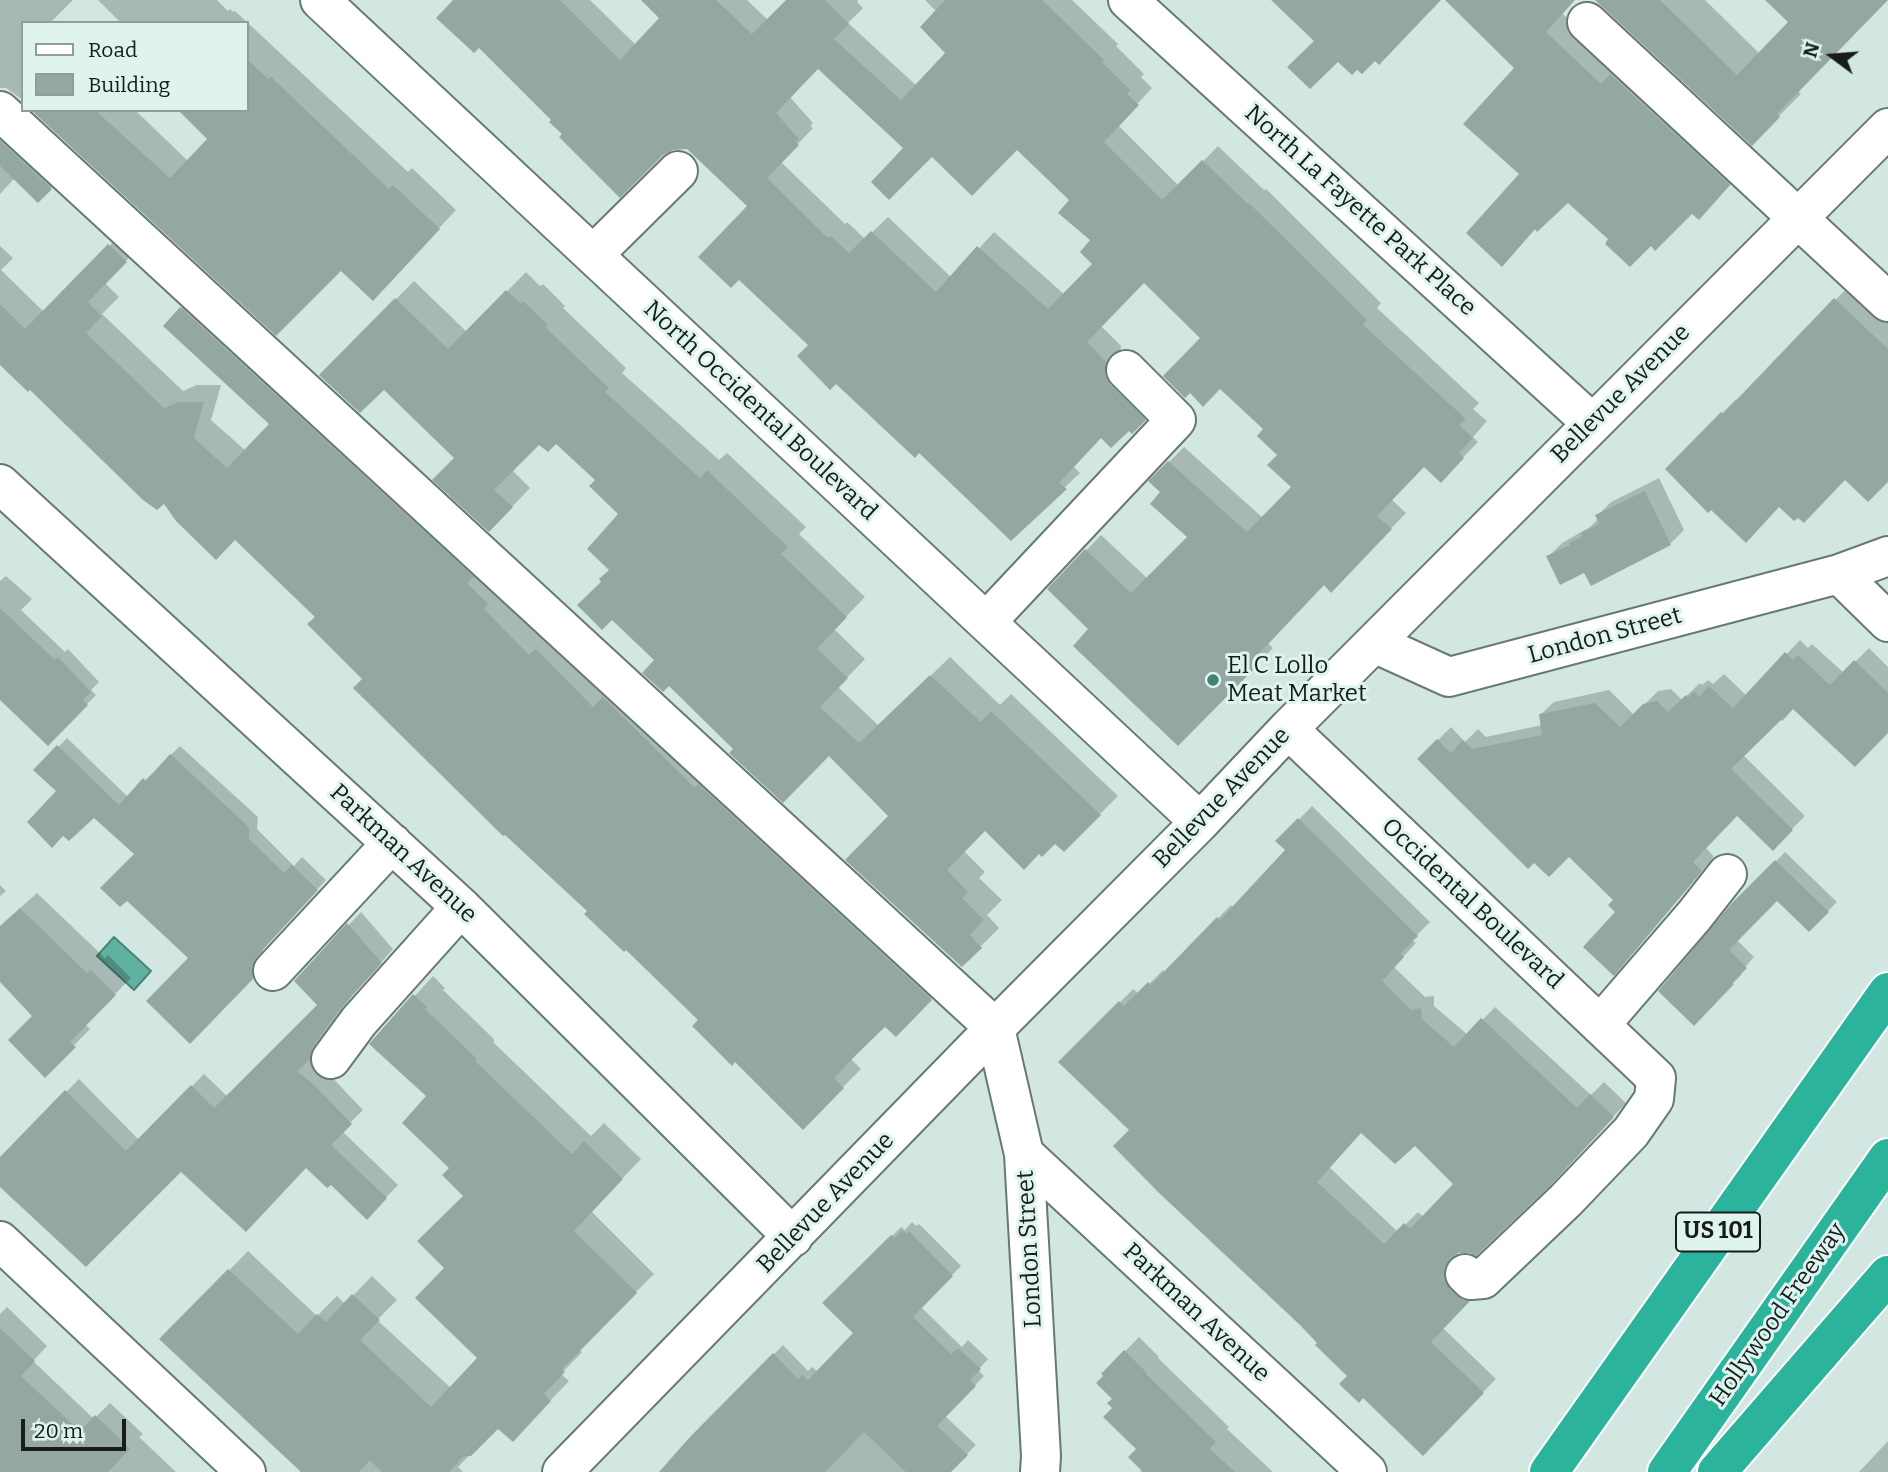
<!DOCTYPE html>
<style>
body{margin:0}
#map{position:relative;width:1888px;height:1472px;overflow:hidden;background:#d3e7e2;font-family:Bitter,serif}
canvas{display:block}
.legend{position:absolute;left:21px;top:21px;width:228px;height:91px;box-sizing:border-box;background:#e0f4ef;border:2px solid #8f9e9b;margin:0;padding:9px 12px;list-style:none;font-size:21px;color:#161d1c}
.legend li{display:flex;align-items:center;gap:14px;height:35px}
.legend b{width:35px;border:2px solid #8f9e9b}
.north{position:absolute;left:1797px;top:21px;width:70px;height:70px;-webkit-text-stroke:5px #e0f4ef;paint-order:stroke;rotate:286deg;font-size:19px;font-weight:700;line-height:28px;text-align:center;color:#161d1c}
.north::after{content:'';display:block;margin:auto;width:24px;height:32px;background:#161d1c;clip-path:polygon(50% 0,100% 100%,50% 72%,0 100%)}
.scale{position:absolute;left:21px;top:1419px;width:105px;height:32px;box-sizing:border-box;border:4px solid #161d1c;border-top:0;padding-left:9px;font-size:21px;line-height:24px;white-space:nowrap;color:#161d1c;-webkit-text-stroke:5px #e0f4ef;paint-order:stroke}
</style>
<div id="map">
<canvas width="1888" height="1472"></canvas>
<ul class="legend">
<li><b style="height:9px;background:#fff"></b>Road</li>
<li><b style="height:19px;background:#95a7a2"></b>Building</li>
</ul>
<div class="north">N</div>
<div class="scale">20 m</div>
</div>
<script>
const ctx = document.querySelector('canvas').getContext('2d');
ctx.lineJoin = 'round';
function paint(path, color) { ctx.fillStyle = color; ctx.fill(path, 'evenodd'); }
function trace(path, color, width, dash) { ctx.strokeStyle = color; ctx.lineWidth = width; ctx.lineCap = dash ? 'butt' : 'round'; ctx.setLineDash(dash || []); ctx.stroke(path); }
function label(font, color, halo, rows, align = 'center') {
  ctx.font = font + ' Bitter,serif'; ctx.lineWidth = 6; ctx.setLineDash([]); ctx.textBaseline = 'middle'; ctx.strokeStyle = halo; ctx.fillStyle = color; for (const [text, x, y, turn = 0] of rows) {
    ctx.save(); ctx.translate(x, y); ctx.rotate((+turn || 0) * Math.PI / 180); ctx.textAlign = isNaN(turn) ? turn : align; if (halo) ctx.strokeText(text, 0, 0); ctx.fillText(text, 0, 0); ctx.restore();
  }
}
const water = new Path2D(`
 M114,937l37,34 -17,19 -37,-34z`);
paint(water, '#61b1a0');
trace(water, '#4a8578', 2);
paint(new Path2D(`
 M0,0h73l-23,23h-27v77l-17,-12h-6z
 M98,0h119l11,11 2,-2 3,3 2,-1 173,161 4,-4 44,42 -66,71 -49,-12 -307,-159h101l53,51 59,-51v-87h-126z
 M455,0h135l46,45 26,-27 -19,-18h104l21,20 20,-20h70l-1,2 6,6 -15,15 69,63 31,-33 -11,-41 -12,-12h147l46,44 -2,2 28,28 -3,3 11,11 -34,37 61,61 39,-40 46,44 2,-1 115,114 -4,5 102,95 -6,6 14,12 -14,16 5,5 -37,38 -17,-15 -33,34 15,14 -75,77 -7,-7 -56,60 5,5 -95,95 -87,-114 -42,-40 52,-54 47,44 42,-42 -27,-45 6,-30 15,-15 79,71 30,-31 -28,-58 -63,-91 -58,-57 -43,45 20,20 -2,13 40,45 -27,28 -3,-3 -28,7 -28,30 7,7 -69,65 -201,-193 -61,-139 -62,-59 -123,-13zM818,67l87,81 27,7 85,-8 54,53 22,40 2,24 -30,31 -71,-63 -42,46 -64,-61 -23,22 -18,-17 -2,2 -64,-62 32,-34 -3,-2 3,-3 -24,-27z
 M1447,0h127l-12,13 58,54 127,99 -31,34 -24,12 -41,32 -40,-5 -43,-38 -32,27 -16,18 2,-72 -6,-106z
 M1597,0h108l55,54 31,-32 -23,-22h118l-88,91 3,3 -49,49z
 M0,105l69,65 -31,30 -23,-22 -15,16z
 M127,228l16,15 -38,40 14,14 -17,17 81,77 14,-6h24l-10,35 35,31 25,-27 -106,-99 34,-35 749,691 -52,53 -11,-10 -34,35 10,10 -58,58 -439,-448 -46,-62 -82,-79 -72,-37 -53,-37 -111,-102v-116l13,12 -12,12 43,42z
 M526,272l14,14 3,-2 22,22 -2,2 63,60 -4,5 97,87 8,-7 79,74 -7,7 66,63 -31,32 31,30 -27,28 41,39 71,-69 50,48 11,-11 107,102 -54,54 -9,-9 -70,-12 -21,22 21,21 -6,6 23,22 -15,15 12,13 -37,37 -72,-149 -61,-62 -94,-5 -79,-89 -52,-79 8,-12 9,-55 -24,-34 -41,-38h-17l-27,28 18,18 -22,23 -124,-124 -63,-12 93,-94 53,51z
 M1849,286l39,37v157l-42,-2 -66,27 -113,-36 69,-70 2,2z
 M1659,478l25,52 -14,14 -85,27 -37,-14 14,-14 28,-16 8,-8 -1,-3 14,-14z
 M6,576l26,23 -11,11 44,42 3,-3 31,33 -8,8 5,5 -48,49 -48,-46v-117z
 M1800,640l8,8 4,-4 32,29 25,-25 19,19v64l-94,-24 -51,48 62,61 -32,32 -36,-34 -32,33 9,10 -87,103 -12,-60 -46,-45 -150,-96 32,-32 14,15 13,-13 8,8 56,-12 -2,-10 14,-13 55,-12 25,25 24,-24 13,-2 11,11 18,-17 2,2 6,-5 5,4 11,-10 23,22z
 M67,738l61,59 52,-51 78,71 -1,12 37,37 8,-9 24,23 -61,65 -5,12 1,12 -71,72v-83l-54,-104 -42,-39 -35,-24 -23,-21z
 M1312,806l118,116 -18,18 4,3 -22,24 31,30 9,-1v10l34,29 27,-28 96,88 13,-13 22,21 -62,66 -94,82 -13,1 -1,13 25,23 -38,40 53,51 -73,74 -104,-110 -188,-213 -70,-68 72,-73 6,5 24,-24 2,2 66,-67 3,3 53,-58 -9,-9zM1362,1131l53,12 41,41 -32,33 -6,-5 -20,20 -69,-65z
 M1785,852l52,50 -28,28 -32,-31 -40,41 17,17 -14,16 2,1 -48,49 39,-118z
 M0,885l6,6 -6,5z
 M37,893l68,65 3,-3 23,23 -46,46 5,5 -45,46 -11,-59 -34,-36v-16l18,-54z
 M361,912l32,37 -39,44 -29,39 -4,13 -13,13 18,13 37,39 -21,21 56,54 -31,32 -36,-35 -25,-16 -125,4 -181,14v-19l9,-15 70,-71 60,61 65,-66 24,23 92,-92 -24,-24z
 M433,976l12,12 -2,2 51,49v4l97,93 13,-13 37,36 -50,52 63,63 -75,75 3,3 -21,22 8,7 -38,40 -33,5 -40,41 5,5h-163l1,-2 -139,-131 86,-88 69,65 20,-20 8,8 27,-28 25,24 -20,20 74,68 28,-30 -33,-90 19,-72 -13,-28 -23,-73 -57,-52z
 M912,1222l4,4 3,-2 42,42 -40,41 41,40 6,-7 20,19 -10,11 6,6 -39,40 31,29 -27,27h-286l28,-33 92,-94 25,26 4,-4 6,5 38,-39 -31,-30 76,-76 4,3z
 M7,1307l40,39 -14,15 61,58 16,-16 33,31 -4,3 37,35h-164l-12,-29v-129z
 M1139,1337l20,20 -1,1 71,69 -2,2 46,43h-133l3,-3 -5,-20 -23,-41 -1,-9 -11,-25z
 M1888,1441v31h-29z`), '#0003');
paint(new Path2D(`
 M453,0h107l60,60 39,-42 -18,-18h75l36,34 34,-34h39l24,24 -15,15 67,61 44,-47 -25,-26 25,-27h97l62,60 -2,2 28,28 -3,4 12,11 -35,37 58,58 40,-40 46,44 1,-1 118,117 -4,5 103,94 -7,6 14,13 -14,15 5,5 -23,25 -17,-16 -47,49 15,13 -61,64 -7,-8 -70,74 5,5 -81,82 -105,-100 15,-17 -41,-40 38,-40 46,44 56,-56 -37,-33 10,-12 -12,-11 20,-20 79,71 44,-45 -24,-22 10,-10 -20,-19 6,-7 -43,-40 -17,18 -13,-14 -5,5 -22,-22 37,-38 -56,-55 -57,59 19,20 -1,13 5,10 36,35 -14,14 -3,-3 -18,17 -10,-10 -42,45 8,6 -56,52 -92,-88 -4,5 -79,-74 -6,6 -33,-34 11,-11 -69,-65 -8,8 -33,-31 49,-51 -60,-57 -14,1 -10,5 -43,43 -61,-61 3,-3 -13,-12 2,-2 -72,-72 -5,5 -38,-35zM818,69l85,79 -32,34 18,18 43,-43 40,39 45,-46 52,50 -11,13 32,27 -10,12 12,12 -44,45 -71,-63 -41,46 -65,-61 -22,22 -18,-17 -3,2 -61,-60 32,-33 -3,-3 3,-3 -23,-26z
 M1271,0h170l-62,65 -4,-4 -13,13 -5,-4 -5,5 -14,-13 -28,27 -23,-22 27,-26z
 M1445,0h130l-29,32 55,52 9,-10 120,111 -31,35 -7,-6 -37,37 -4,-5 -21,21 -25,-23 3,-5 -40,-36 -31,29 -2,-3 -33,38 -36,-34 53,-59 -56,-50 51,-56z
 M1595,0h65l77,75 51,-53 -23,-22h123l-111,114 3,3 -28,29z
 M247,59l21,20 3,-2 118,112 4,-4 47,44 -67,72 -32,-30 -65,65 -245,-226h64l75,68 37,-39 -29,-29h69z
 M0,141l52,48 -14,14 -38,-37z
 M108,244l19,18 -39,40 14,14 -16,17 78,75 14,-6h26l-10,36 33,30 42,-44 -106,-98 17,-19 294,270 -7,6 21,21 -4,5 45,46 7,-6 57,58 10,-10 92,91 3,-4 234,216 -36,37 -11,-10 -28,27 -23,24 10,10 -41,42 -68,-68 -3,4 -40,-40 6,-6 -72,-70 -2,2 -40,-38 3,-3 -82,-76 -2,1 -150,-148 9,-9 -55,-55 8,-7 -80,-77 -19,20 -40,-39 -12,-17 -7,6 -14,-10 -113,-110 -2,2 -28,-27v-61l25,25z
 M506,290l15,14 2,-3 25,24 -3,2 64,61 -4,4 95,86 7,-8 81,77 -7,7 66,63 -30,32 31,29 -28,29 39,36 71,-68 51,47 10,-11 110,104 -37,37 -9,-8 -13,13 -3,-3 -15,16 -39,-39 -38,39 21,22 -6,6 22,22 -14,15 12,13 -20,19 -117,-107 43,-44 -59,-60 -46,47 -54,-50 4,-4 -64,-63 -6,6 -21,-19 12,-13 -42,-40 -10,10 -25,-25 24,-23 -2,-3 10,-9 -22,-21 31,-35 -29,-28 6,-6 -39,-36 -8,8 -9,-7 -45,45 19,17 -24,25 -57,-52 22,-22 -70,-68 -24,23 -41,-38 76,-77 53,51z
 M1834,298l54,51v133l-20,20 -23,-22 -41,43 -6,-5 -4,3 -15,-14 -33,36 -35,-33 -3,3 -43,-44 56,-57 2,2z
 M1645,491l26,54 -80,41 -7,-13 -24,12 -14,-29 24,-11 -1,-2 14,-7 -2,-3 18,-9 -4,-9z
 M0,608l55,52 3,-3 33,35 -8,8 5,5 -40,41 -48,-46z
 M1785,652l8,8 5,-5 32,30 24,-25 34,33v40l-33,34 -62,-58 -11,12 -1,-1 -50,49 62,61 -20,21 -36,-35 -44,46 9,9 -88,105 -31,-29 32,-35 -7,-7 5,-5 -44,-43 -20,20 -15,-14 -6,6 -111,-110 20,-20 14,14 12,-13 9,9 70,-14 -3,-21 56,-11 25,24 23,-23 14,-3 11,11 18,-17 2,3 6,-7 5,6 10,-11 24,22z
 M57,745l62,60 24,-27 3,3 24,-27 79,73v12l35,34 8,-8 26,25 -61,66 -5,11 1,12 -63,65 -44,-43 42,-43 -61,-57 -7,6 -20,-19 34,-34 -40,-36 -25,23 -6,-5 -11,12 -25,-26 29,-31 -23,-21z
 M1298,818l120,118 -18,18 4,3 -22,24 29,29 10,-2 1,11 32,28 27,-29 96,90 13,-14 24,23 -63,68 -75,71 -6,-3h-11l-9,5 -6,10v11l6,10 13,11 7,1 -39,41 53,51 -61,63 -60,-58 -4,5 -20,-19 8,-8 -32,-31 2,-2 -17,-18 -142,-133 -45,-46 16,-16 -71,-68 61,-61 5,5 24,-24 3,3 66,-68 3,3 65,-70 -10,-9zM1361,1133l34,31 20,-18 38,38 -43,45 -6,-6 -20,21 -67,-62z
 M1775,860l54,52 -20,20 -32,-31 -48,49 18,18 -15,15 2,1 -40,42 -36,-35 73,-87z
 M20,908l67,65 4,-3 25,25 -46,47 6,5 -31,31 -37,-38 24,-24 -32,-34v-56z
 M347,923l35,40 -41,45 -28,38 -3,13 -13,12 16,13 39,40 -21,21 56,53 -20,22 -36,-35 -4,3 -21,-20 -60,64 -65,-60 -95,95 -86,-80v-30l65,-67 61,61 65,-66 23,23 103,-103 -23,-24z
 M413,994l14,13 -2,2 51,49v4l96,92 12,-13 39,38 -49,52 63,62 -75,76 3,3 -21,22 7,7 -38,41 -15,-13 -27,27h-7l-15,16h-67l-12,-12 -11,12h-58l-142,-133 69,-70 70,65 19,-20 9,8 26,-28 28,26 -20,20 71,67 46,-49 -62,-60 29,-30 -27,-27 46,-45 -21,-21 7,-7 -47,-45 24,-27 -57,-52z
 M902,1230l4,4 3,-3 44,45 -40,41 38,37 7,-6 23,21 -11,11 6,6 -39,40 31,29 -17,17h-45l-42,-40 -39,40h-166l30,-34 84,-85 25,26 4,-4 6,5 45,-47 -31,-30 69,-68 4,3z
 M0,1328l35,33 -14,15 59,55 15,-16 35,34 -22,23h-108z
 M1124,1350l22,22 -1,1 71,69 -6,7 25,23h-92l-15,-15 8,-8 -33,-32 9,-9 -5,-5 5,-4 -16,-16 7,-7 -2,-2z`), '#95a7a2');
const minor = new Path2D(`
 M320,0l880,822
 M1128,0l464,423
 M1587,22l301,280
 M0,111l995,917 29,126 17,302 -1,16
 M593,255l85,-84
 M0,484l461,423 332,330
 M1839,574l49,48
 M986,622l190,-202 -50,-50
 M1374,643l75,34 390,-103 49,-18
 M1288,729l368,349 -2,21 -23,33 -65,68 -83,79 -12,1 -6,-6
 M273,971l119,-128
 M1600,1025l94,-109 33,-42
 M331,1059l28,-38 102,-114
 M1024,1154l343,318
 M0,1241l246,231
 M562,1472l433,-444 205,-206 88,-93 600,-601`);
const highway = new Path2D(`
 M1549,1472l339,-480
 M1667,1472l221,-314
 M1717,1472l171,-197`);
trace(minor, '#677974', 42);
trace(highway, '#fff', 42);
trace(minor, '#fff', 38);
trace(highway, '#2cb39c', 38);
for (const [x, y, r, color] of [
 [1213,680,7,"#408375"]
]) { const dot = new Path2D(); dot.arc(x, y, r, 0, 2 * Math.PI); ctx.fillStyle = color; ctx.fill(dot); trace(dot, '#e0f4ef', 2.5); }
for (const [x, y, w] of [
 [1718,1232,84]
]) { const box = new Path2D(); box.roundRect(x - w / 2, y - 19.5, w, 39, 5); ctx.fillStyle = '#e0f4ef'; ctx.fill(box); trace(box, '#161d1c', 2); }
label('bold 23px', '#161d1c', null, [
 ["US 101",1718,1232]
]);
label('24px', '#161d1c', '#e0f4ef', [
 ["North La Fayette Park Place",1360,211,42],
 ["Bellevue Avenue",1621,394,-45],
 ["North Occidental Boulevard",760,411,43],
 ["London Street",1605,636,-15],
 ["Bellevue Avenue",1222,798,-46],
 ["Parkman Avenue",403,854,43],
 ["Occidental Boulevard",1472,904,43],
 ["Bellevue Avenue",826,1203,-46],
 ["London Street",1030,1249,-93],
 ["Parkman Avenue",1196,1313,43],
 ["Hollywood Freeway",1778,1315,-55]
]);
label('24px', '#161d1c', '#e0f4ef', [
 ["El C Lollo",1227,666],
 ["Meat Market",1227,694]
], 'left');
</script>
